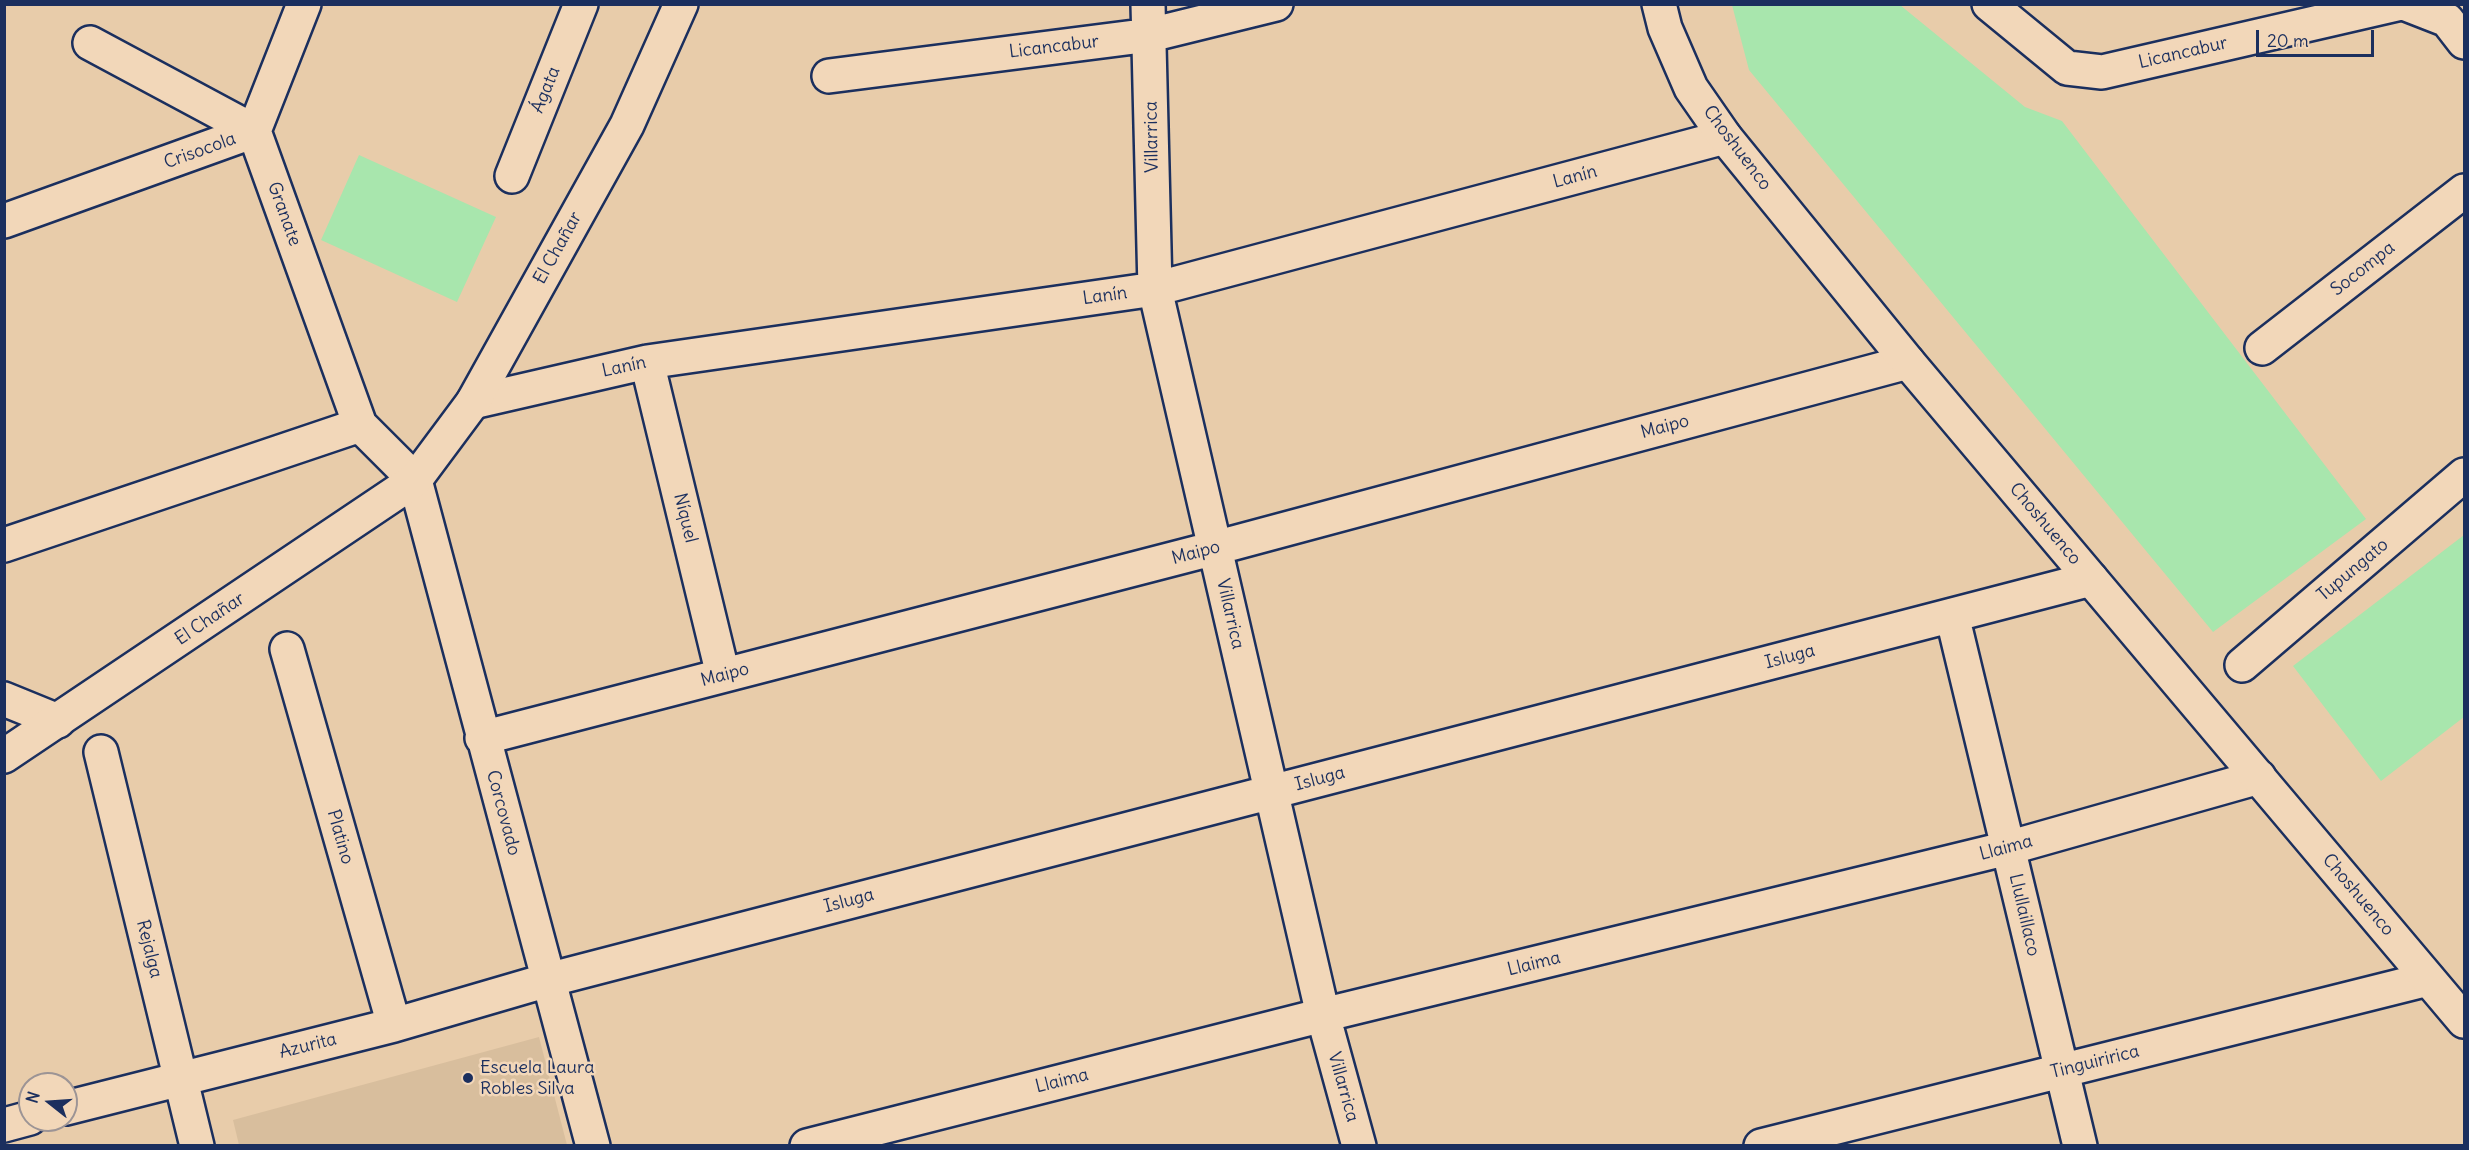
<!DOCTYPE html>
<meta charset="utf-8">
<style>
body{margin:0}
#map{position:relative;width:2469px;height:1150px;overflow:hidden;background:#e8ccaa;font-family:Delius,sans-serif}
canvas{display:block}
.frame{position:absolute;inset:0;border:6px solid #1b2f5e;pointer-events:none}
.north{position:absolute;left:18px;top:1072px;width:60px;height:60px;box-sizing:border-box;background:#f2d7b9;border:2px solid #9c9495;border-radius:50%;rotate:287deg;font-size:16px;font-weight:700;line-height:24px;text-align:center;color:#1b2f5e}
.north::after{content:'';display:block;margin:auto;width:21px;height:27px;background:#1b2f5e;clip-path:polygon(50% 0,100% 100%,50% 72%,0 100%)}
.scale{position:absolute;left:2256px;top:30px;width:118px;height:27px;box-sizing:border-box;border:3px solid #1b2f5e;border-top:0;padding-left:8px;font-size:18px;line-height:21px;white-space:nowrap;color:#1b2f5e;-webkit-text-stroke:4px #f2d7b9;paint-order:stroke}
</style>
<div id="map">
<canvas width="2469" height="1150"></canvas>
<div class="frame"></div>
<div class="north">N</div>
<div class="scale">20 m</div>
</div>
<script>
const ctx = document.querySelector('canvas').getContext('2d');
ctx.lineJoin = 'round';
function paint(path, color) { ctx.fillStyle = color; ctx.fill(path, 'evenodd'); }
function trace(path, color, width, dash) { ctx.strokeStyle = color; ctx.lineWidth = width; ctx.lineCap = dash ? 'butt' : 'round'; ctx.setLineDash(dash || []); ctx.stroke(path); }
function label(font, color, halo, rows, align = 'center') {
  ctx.font = font + ' Delius,sans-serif'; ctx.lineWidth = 5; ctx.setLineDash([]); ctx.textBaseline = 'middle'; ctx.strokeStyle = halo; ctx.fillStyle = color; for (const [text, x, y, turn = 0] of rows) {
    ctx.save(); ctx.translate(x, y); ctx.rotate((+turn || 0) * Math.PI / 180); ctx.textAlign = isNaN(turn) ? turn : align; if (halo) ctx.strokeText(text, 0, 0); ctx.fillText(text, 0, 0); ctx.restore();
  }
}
paint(new Path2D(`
 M539,1037l28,108h-328l-6,-25z`), '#d8be9d');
paint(new Path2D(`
 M1732,5h168l125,102 37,14 304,398 -153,113 -464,-562z
 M359,155l137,62 -39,85 -136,-62z
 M2464,535v182l-83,64 -88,-115z`), '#a8e6ad');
const street = new Path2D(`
 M304,4l-50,127 106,294
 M1148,4l7,285 168,726 36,131
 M1989,4l78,64 35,4 295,-68
 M2406,4l41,16 17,22
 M829,76l321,-41 126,-31
 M512,176l69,-172
 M4,221l250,-90 -164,-88
 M2262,348l202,-157
 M647,362l76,313
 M473,402l174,-40 508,-73 570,-152
 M4,545l356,-120 55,55 178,666
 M1952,615l128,531
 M287,649l107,376
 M2242,665l222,-190
 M4,699l54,22
 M482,738l733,-190 693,-186
 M101,752l96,394
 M66,1108l328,-83 154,-45 1543,-401
 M4,1125l26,-7
 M807,1146l516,-131 685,-167 251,-71
 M1761,1146l667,-167`);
const secondary = new Path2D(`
 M1659,4l6,24 26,60 34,49 183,225 556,659
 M4,756l411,-276 58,-78 154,-277 54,-121`);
trace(street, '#1b2f5e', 38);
trace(secondary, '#1b2f5e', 38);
trace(street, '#f2d7b9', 33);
trace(secondary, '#f2d7b9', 33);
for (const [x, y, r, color] of [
 [468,1078,6,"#1b2f5e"]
]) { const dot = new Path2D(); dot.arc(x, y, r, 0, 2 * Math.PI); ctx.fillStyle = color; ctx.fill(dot); trace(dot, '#f2d7b9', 2); }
label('18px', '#1b2f5e', '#f2d7b9', [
 ["Licancabur",1054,47,-7],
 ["Licancabur",2183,53,-13],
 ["Ágata",546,90,-68],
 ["Villarrica",1152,137,-91],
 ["Choshuenco",1737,148,53],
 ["Crisocola",200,151,-20],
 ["Lanín",1575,177,-15],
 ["Granate",284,214,70],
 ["El Chañar",558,248,-61],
 ["Socompa",2363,269,-38],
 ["Lanín",1105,296,-8],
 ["Lanín",624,367,-12],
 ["Maipo",1665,427,-15],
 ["Níquel",685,518,76],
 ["Choshuenco",2045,524,50],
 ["Maipo",1196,553,-15],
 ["Tupungato",2353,570,-40],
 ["Villarrica",1230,614,77],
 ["El Chañar",210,619,-34],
 ["Isluga",1790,657,-15],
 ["Maipo",725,675,-15],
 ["Isluga",1320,779,-15],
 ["Corcovado",503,813,75],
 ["Platino",340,837,74],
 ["Llaima",2006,848,-15],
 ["Choshuenco",2358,895,50],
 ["Isluga",849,901,-15],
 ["Llullaillaco",2024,915,77],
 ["Rejalga",149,949,76],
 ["Llaima",1534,964,-14],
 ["Azurita",308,1046,-14],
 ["Tinguiririca",2095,1062,-14],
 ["Llaima",1062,1081,-14],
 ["Villarrica",1343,1087,74]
]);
label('18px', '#1b2f5e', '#f2d7b9', [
 ["Escuela Laura",480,1068],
 ["Robles Silva",480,1089]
], 'left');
</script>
